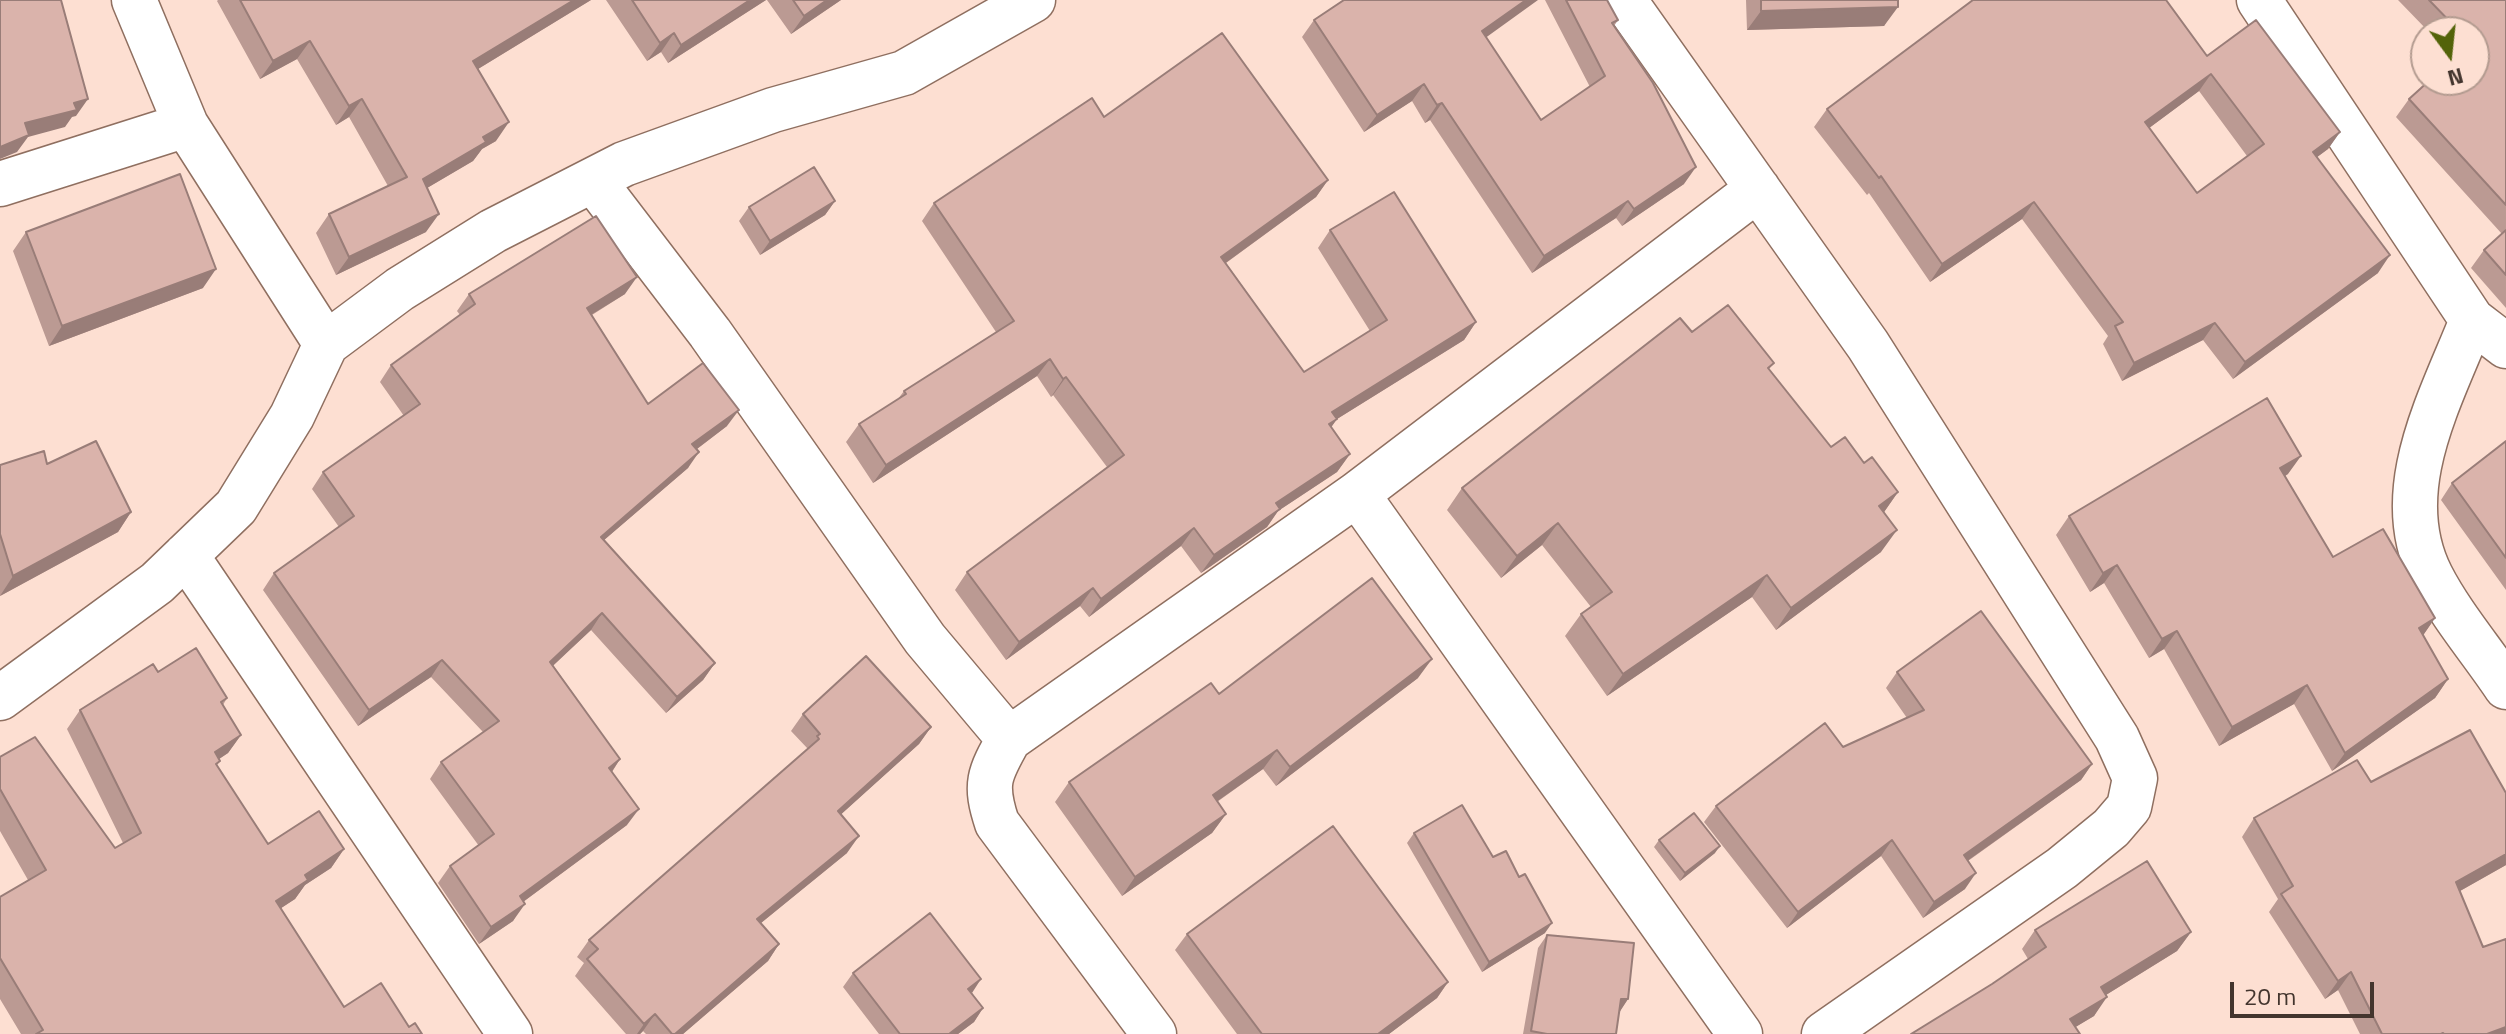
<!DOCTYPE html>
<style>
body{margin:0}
#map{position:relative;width:2506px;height:1034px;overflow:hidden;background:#fddfd2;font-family:"Titillium Web",sans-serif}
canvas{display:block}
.north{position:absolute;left:2410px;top:16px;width:80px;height:80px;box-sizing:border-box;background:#fddfd2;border:2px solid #b39b90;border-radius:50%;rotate:165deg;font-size:22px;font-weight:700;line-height:32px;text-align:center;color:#43352e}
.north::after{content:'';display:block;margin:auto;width:28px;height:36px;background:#536309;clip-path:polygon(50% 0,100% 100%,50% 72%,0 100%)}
.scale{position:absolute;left:2230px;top:982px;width:144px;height:36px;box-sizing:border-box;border:4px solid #43352e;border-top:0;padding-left:10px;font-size:24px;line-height:28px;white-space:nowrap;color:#43352e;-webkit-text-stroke:6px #fddfd2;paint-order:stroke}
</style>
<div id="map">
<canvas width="2506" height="1034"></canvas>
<div class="north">N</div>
<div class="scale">20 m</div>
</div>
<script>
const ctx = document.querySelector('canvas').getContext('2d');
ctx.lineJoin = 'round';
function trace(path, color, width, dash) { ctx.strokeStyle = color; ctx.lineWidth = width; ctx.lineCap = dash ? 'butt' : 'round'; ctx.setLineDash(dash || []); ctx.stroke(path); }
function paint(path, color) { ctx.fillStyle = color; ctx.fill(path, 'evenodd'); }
const street = new Path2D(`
 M134,0l52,125 140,219
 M1624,0l244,345 249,393 18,40 -6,29 -18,21 -49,40 -238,166
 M2259,0l213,320 34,26
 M593,180l117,153 215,306 84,100
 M0,184l186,-59
 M2472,320c-31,79 -84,171 -41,256 20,39 51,75 75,111
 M1357,494l383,540
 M186,555l324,479
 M0,698l157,-115 79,-76 56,-91 34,-72 74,-55 93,-58 131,-67 149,-54 131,-37 129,-73
 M1154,1034l-157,-211c-13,-39 -8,-49 12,-84l348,-245 401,-305`);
trace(street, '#8f6f60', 47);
trace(street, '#fff', 44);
paint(new Path2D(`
 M218,0h373l-113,69 18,72 -14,8 -9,12 -46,27 -1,44 -90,43 -20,-42 13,-19 59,-28 -39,-69 -13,8 -39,-66 -37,20 -43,-78z
 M606,0h160l-98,63 -7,-11 -14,9z
 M767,0h74l-50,34z
 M1545,0h62l11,20 -4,6 70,158 -62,42 -6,-8 -84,55 -102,-153 -5,3 -13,-22 -48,31 -62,-95 12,-17 172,17 55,83 49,-33z
 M1746,0h152l-14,26 -137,4z
 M2398,0h108v308l-35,-40 13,-18 18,-16 -106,-117 13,-18 65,-19v-48h-45z
 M2207,56l133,76 -12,17 -11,8 61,116 -145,106 -30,-39 -81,41 -19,-37 5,-8 -86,-117 -92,63 -61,-89 -2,2 -53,-68 13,-18zM2199,91l48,65 -50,37 -48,-65z
 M1104,117l224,63 -12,17 -90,66 78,109 66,-41 -52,-83 12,-18 146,92 -12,18 -127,79 -6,8 19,27 -13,18 -59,39 -11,16 -66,46 -20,-27 -92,71 -9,-11 -74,54 -51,-70 12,-18 140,-105 -54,-72 -2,2 -14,-21 -164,107 -27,-41 13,-18 39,-25 6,-8 92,-59 -74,-111 12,-18z
 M835,201l-10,14 -65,40 -21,-34 10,-14z
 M26,232l177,56 -154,58 -36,-95z
 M469,294h156l-33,21 56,89 79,22 -30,23 -9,19 -84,72 111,123 -12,17 -37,33 -75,-83 -38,35 67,94 -8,13 15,53 -104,77 -10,19 -34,23 -41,-61 12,-17 29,-20 -49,-67 11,-17 42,-30 -52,-55 -73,49 -95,-136 11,-17 65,-46 -27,-38 11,-17 81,-56 -24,-34 11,-17 69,-50 -3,-4z
 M1692,332l82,31 -5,6 62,78 33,16 34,29 -14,20 -3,40 -105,78 -24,-33 -145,99 -42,-60 16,-22 10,-7 -49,-62 -41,33 -54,-68 15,-22z
 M2506,441v149l-65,-90 11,-17z
 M47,464l84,48 -13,20 -118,64v-131z
 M2288,474l-3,2 48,81 102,61 -12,17 25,44 -13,19 -103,73 -38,-67 -75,42 -55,-97 -15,9 -45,-75 -14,9 -34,-57 13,-19z
 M1897,672l195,92 -11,16 -113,81 -3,28 -42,29 -42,-62 -94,72 -83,-106 12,-16 191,-88 -21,-30z
 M1418,678l-142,108 -13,-17 -46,33 9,12 -14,19 -90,63 -67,-94 14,-20 150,-88z
 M227,698l-4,7 18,30 -13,18 -9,6 1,2 -3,4 51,79 76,5 -13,19 -26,17 -10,14 -14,9 63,99 65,20 13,7h-401l-21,-35v-102l28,-17 -28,-49v-74l115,91 8,-5 -56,-114 13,-19z
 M803,714l128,13 -12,17 -78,70 6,39 -86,70 18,21 -11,17 -85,73h-37l-3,-3 -3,3h-14l-51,-58 9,-13 -7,-6 12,-17 219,-191 -17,-18z
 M2371,782l135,11v72l-46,26 46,143h-146l-22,-44 -13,9 -56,-87 9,-13 -36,-62 12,-19z
 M1414,833l79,24 52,76 -63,39 -75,-129z
 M1659,840l56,13 -35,28 -26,-34z
 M2035,930l156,2 -14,19 -71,44 -12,21 -19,11 -83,-43 36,-25 -6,-10z
 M1187,934l261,48 -11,16 -48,36h-152l-62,-84z
 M1547,935l81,64 -9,13 -3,22h-93l15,-86z
 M853,973l119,20 11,15 -9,14 -16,12h-79l-36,-47z`), '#bb9a93');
paint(new Path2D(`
 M574,0h17l-131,80 13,-19z
 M750,0h16l-98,63 13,-18z
 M827,0h14l-50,34 13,-18z
 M1526,0h12l-68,49 12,-18z
 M1898,7l-14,19 -137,4 14,-19z
 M674,33l-13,19 -14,9 13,-18z
 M310,41l-13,18 -37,20 13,-18z
 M2211,74l-12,17 -66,49 12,-18z
 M1424,84l-12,17 -48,31 13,-17z
 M88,99l-12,17 -4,1 -7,10 -37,10 -11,15 -17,7v-12l25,-24 49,-20z
 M362,99l-13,18 -13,8 13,-19z
 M1442,103l-12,17 -5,3 12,-18z
 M509,122l-13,19 -14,8 -9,12 -63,37 13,-19 60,-42z
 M2340,132l-12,17 -27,20 12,-17z
 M1696,167l-12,17 -62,42 12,-17z
 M1328,180l-12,17 -107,78 12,-18z
 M835,201l-10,14 -65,40 10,-14z
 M1628,201l-12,17 -84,55 12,-17z
 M2034,202l-12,17 -92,63 12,-18z
 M439,214l-13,18 -90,43 13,-18z
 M2390,255l-12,18 -145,106 12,-17z
 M216,269l-13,19 -154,58 13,-20z
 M637,277l-12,17 -49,30 11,-16z
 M1476,322l-12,18 -127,79 -12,17 7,-24z
 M2215,323l-12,17 -81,41 12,-18z
 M1050,359l-13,17 -164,107 13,-18z
 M1066,377l-13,18 -2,2 12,-18z
 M739,410l-12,16 -46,35 11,-17z
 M699,452l-11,16 -99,85 12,-16z
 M1350,454l-13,18 -59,39 -11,16 -66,46 13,-18 62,-52z
 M2301,456l-13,18 -21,13 13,-19z
 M1898,492l-16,23 -3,-9z
 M131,512l-13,20 -118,64 13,-20z
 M1558,523l-16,22 -41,33 16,-22z
 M1194,528l-13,18 -92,71 12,-18z
 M1897,530l-16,22 -105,78 15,-22z
 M2117,565l-13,18 -14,9 13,-19z
 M1767,575l-15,22 -145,99 16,-22z
 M1093,588l-13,18 -74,54 13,-18z
 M602,613l-11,17 -52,49 11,-17z
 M2435,618l-13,19 -3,-9z
 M2177,631l-13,18 -15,9 13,-19z
 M1432,659l-14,19 -142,108 14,-19z
 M442,660l-11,17 -73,49 11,-16z
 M715,663l-12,17 -37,33 11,-16z
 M2448,679l-13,19 -103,73 13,-18z
 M2307,685l-13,19 -75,42 13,-19z
 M931,727l-12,17 -93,84 12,-17z
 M241,735l-13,18 -27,18 14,-19z
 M1277,750l-14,19 -64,45 14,-19z
 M620,759l-11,17v-8z
 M2092,764l-11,16 -128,91 11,-16z
 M639,809l-12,16 -119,88 12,-17z
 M1226,814l-14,19 -90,63 13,-19z
 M859,836l-12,17 -102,83 12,-17z
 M1892,840l-11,16 -94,72 11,-16z
 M1720,846l-5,7 -35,28 5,-8z
 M344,849l-13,19 -26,17 -10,14 -32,21 13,-19 29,-26z
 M2506,854v11l-62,35 12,-18z
 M1976,873l-11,16 -42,29 11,-16z
 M525,904l-12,17 -34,23 12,-17z
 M1552,923l-7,10 -63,39 7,-10z
 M2191,932l-14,19 -89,55 13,-19z
 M779,944l-11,17 -85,73h-8z
 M2351,972l-13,18 -13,9 13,-18z
 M981,979l-9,14 -4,-4z
 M1448,982l-11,16 -48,36h-11z
 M2107,997l-13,19 -30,18 6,-15z
 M1621,999h7l-9,14z
 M983,1008l-9,14 -16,12h-9z
 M655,1014l-12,17 -3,3h-3l7,-10z
 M2506,1027v7h-19z`), '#997d78');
const building = new Path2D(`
 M0,0h61l27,99 -14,4 3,7 -52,13 4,12 -29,12z
 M240,0h334l-101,61 36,61 -26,15 3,5 -63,37 16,35 -90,43 -20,-43 78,-37 -45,-78 -13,7 -39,-65 -37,20z
 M632,0h118l-69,45 -7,-12 -14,10z
 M793,0h34l-23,16z
 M1344,0h182l-44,31 59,89 64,-44 -39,-76h41l11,20 -6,3 41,60 43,84 -62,42 -6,-8 -84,55 -102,-153 -5,2 -13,-21 -47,31 -63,-95z
 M1761,0h137v7l-137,4z
 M1973,0h193l41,56 49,-36 84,112 -27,20 77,103 -145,107 -30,-39 -81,40 -19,-37 8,-4 -89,-120 -92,62 -61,-88 -2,2 -52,-69zM2211,74l53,70 -67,49 -52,-71z
 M2429,0h77v205l-97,-106 21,-19h44v-48h-14z
 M1222,33l106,147 -107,77 83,115 83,-52 -57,-90 64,-38 82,130 -144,90 5,7 -8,5 21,30 -74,49 4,6 -66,46 -20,-27 -93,71 -8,-11 -74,54 -52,-70 157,-117 -58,-78 -3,2 -13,-20 -164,106 -27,-41 47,-30 -2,-3 110,-70 -80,-118 158,-105 12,19z
 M814,167l21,34 -65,40 -21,-34z
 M180,174l36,95 -154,57 -36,-94z
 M596,216l41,61 -50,31 61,96 55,-41 36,47 -47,34 7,8 -98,85 114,126 -38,34 -75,-84 -52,49 70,97 -11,9 30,41 -119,87 5,8 -34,23 -41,-61 44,-32 -53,-72 58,-41 -57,-61 -73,50 -95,-137 80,-57 -31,-44 97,-68 -29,-39 84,-61 -6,-10z
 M2506,230v45l-22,-25z
 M1728,305l46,58 -6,5 63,79 14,-10 19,26 8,-6 26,35 -19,14 18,24 -106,78 -24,-33 -144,99 -42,-60 31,-22 -54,-69 -41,33 -55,-68 218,-170 12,14z
 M2267,398l34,58 -21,12 53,89 50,-28 52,89 -16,10 29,51 -103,74 -38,-68 -75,42 -55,-96 -15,8 -45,-74 -14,8 -34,-57z
 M96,441l35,71 -118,64 -13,-42v-69l44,-14 3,13z
 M2506,441v117l-54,-75z
 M1372,578l60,81 -142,108 -13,-17 -64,45 13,19 -91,63 -66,-95 142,-99 8,11z
 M1981,611l111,153 -128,91 12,18 -42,29 -42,-62 -94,72 -82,-106 109,-83 18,24 81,-37 -27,-38z
 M196,648l31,50 -6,4 20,33 -26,17 5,9 -4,3 52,80 51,-33 25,38 -39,26 3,5 -32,21 68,106 37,-24 28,44 6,-4 7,11h-386l7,-4 -43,-72v-61l46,-27 -46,-81v-32l35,-20 80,111 26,-15 -61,-123 73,-46 5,8z
 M866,656l65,71 -93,84 21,25 -102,83 22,25 -104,90h-3l-17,-20 -11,10 -57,-65 11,-10 -9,-9 230,-201 -2,-3 3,-2 -17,-20z
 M2470,730l36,63v61l-50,28 27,65 23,-8v88l-19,7h-43l-1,-1 -2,1h-59l-31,-62 -13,9 -57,-87 12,-8 -39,-68 103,-58 14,22z
 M1462,805l31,52 13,-6 13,26 6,-3 27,49 -63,39 -75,-129z
 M1694,813l26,33 -35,27 -26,-33z
 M1333,826l115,156 -70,52h-116l-75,-100z
 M2147,861l44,71 -90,55 6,10 -37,22 10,15h-169l81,-50 54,-37 -11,-17z
 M930,913l51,66 -13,10 15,19 -34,26h-49l-47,-61z
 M1547,935l87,8 -6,56h-7l-5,35h-69l-16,-3z`);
paint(building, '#dab3ab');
trace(building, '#997d78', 2);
</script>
